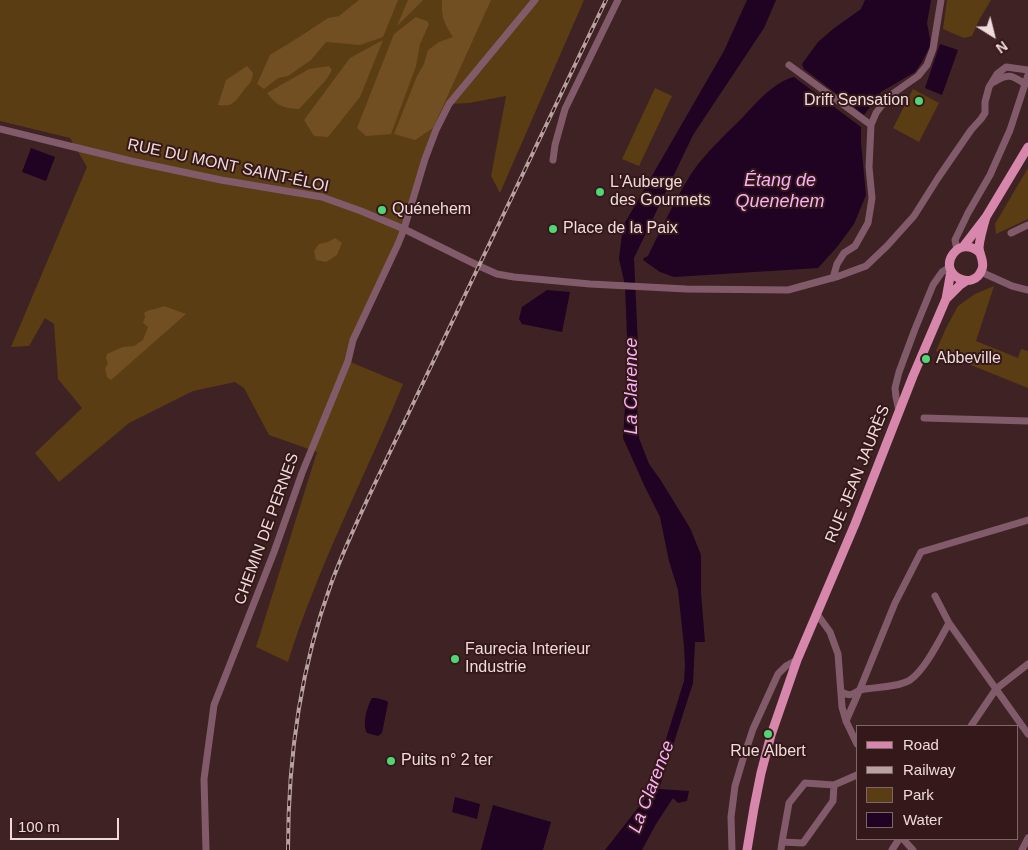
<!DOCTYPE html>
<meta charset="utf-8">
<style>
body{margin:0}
#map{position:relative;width:1028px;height:850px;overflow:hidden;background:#3f2223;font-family:Arial,sans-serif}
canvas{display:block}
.legend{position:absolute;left:856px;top:725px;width:162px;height:115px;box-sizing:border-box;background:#351819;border:1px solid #7f6667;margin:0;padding:6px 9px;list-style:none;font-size:15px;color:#efdbdb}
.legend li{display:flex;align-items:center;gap:10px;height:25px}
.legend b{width:25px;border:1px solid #7f6667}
.north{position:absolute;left:968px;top:10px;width:50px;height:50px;-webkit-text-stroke:4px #351819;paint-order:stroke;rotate:144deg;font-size:14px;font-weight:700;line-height:20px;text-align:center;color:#efdbdb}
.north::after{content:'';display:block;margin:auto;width:18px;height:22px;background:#efdbdb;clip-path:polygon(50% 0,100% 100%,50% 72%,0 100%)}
.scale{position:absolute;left:10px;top:818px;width:109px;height:22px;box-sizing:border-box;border:2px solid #efdbdb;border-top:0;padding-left:6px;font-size:15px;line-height:18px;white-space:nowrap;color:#efdbdb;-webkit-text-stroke:4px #351819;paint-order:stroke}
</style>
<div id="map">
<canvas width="1028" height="850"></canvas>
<ul class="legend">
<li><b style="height:6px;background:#d787ab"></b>Road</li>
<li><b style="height:6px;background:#b8a1a1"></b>Railway</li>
<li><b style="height:14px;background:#5b3d13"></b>Park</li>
<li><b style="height:14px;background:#200222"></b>Water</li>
</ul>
<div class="north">N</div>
<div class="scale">100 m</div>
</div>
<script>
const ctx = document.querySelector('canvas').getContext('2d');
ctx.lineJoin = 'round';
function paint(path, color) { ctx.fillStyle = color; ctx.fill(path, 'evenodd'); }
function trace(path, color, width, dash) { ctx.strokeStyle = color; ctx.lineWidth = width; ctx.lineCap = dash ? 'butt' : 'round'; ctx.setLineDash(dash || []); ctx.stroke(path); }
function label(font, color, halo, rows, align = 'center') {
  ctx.font = font + ' Arial,sans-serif'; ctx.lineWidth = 4; ctx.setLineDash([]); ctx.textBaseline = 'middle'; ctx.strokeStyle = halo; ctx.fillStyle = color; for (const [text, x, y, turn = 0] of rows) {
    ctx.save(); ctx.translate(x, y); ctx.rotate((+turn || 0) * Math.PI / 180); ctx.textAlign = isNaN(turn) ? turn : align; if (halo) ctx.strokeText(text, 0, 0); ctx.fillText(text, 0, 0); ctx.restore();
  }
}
paint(new Path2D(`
 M0,0h584l-84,193 -9,-17 15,-80 -37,7 -20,1 -13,26 -32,99 -51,111 -5,21 55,23c-38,93 -85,182 -115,278l-32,-15 61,-195 -48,-17 -25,-47 -9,-6 -42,9 -64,32 -70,59 -24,-29 47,-45 -24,-29 -4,-55 -9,-6 -16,28 -18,1 76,-180 -17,-29 -70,-17z
 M947,0h44l-12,20 -7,16 -8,2 -21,-9z
 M655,88l17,8 -33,70 -17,-7z
 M913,89l26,14 -20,39 -26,-14z
 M1028,168v51l-32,15 -1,-10z
 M994,286l-18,55 42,17 3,-9 7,2v37l-92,-37 10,-23 12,-22 17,-12z`), '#5b3d13');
paint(new Path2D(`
 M359,0h39l-15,37 -23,8 -34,-3 -15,18 -23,16 -10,2 -14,11 -7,-5 13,-29 34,-21 24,-16 11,-2z
 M408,0h15l-26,26z
 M442,0h49l-58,128 -18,12 -21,-6 23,-58 7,-12 4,-14 11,-8 14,-5c-9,-13 -12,-21 -11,-37z
 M416,17l11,4 2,3 -9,20 -4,22 -25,68 -25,2 -9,-8 37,-94z
 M383,40l-23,57 -32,40 -14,-1 -10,-16 46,-62z
 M247,66l6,7c-2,12 -3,9 -9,17 -9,12 -11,17 -26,15l8,-25z
 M329,66l3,4 -6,10 -27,29c-16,-1 -22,-3 -32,-16l42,-24z
 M335,238l7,5 -5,12 -11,7 -10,-2 -2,-9 5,-7 9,-2z
 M164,306l22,8 -75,66 -4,-3 -2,-9 3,-4 -2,-6 1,-4 16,-7 11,-1 9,-6 5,-13 -5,-4 2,-6 -1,-4c7,-5 12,-3 20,-7z`), '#714f23');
paint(new Path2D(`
 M747,0h29l-12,28 -71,107 -59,123 4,88 -2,41 3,51 10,26 11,15 30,49 11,27v38l4,49h-10l-2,41 -34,106 30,2 -2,10 -9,2 -5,-5 -17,26 -14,26h-37l44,-56 35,-113 1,-15 -1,-20 -6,-56 -9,-29 -9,-44 -15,-30 -22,-49 5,-76 -3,-77 -6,-26 4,-33 101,-175z
 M865,0h66l-4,23 3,16v7l-8,16 -7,10 -34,20 -17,23 -60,-46 -2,-5 16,-22 15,-13 28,-20z
 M940,44l18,6 -16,45 -17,-7z
 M794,77l67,50v16l5,52 -12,29 -17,23 -19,21 -144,9 -14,-5 -17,-12 1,-2 4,-2c13,-27 27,-56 43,-82 14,-21 34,-39 52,-57 14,-15 31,-35 51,-40z
 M31,148l24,9 -9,24 -24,-9z
 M547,290l23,2 -8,40 -40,-8 -3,-5 3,-12z
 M372,698h4l11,3 1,2 -6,30 -4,3 -11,-3c-5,-9 0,-26 5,-35z
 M455,797l25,7 -3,15 -25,-7z
 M493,805l58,17 -8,28h-62z`), '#200222');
trace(new Path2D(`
 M789,65l82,60
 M994,82c14,-9 18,-7 31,2
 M0,129l131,32 90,19 101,17 39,14 43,18 75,37 18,8 17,3 76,7 96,5 102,1 51,-14 27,-10 21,-20 27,-30 24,-38 33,-48 10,-11 4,-6v-11l4,-15 8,-13 9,-7 22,3
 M553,160l2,-15 10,-36 53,-109
 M1011,233l17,-8
 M958,249l-2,-4 -1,-5 13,-27 22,-38 20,-45 18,-55
 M981,272l31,14 16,4
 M833,278l4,-14 7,-11 11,-7 13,-23 4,-25 -3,-31 2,-42 5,-12 12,-16 30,-21 9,-11 6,-16 8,-49
 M899,411l-3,-14 -1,-9 4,-16 16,-43 18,-44 9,-13 8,-5
 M924,418l104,3
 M935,596l14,27 79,111
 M817,614l13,18 8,22 4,53 4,14 11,23
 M841,692c15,7 11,-2 24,-3 13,-2 34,-2 45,-9 15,-10 30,-41 39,-57
 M846,721l14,-32 35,-86 26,-51 107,-32
 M971,726l25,-37 32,-25
 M903,839l10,11
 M782,842l7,-39 16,-20 29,2
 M206,850l-2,-71 10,-74 60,-153 28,-79 46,-112 5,-21 45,-96 6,-15 21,-70 11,-29 13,-26 86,-104
 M732,850l-1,-33 4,-31 8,-27 10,-30 25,-55 8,-8 11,-6
 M781,850l1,-8 21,1 30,-42 1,-16 23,-10
 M892,850l7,-11
 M1022,850l6,-12`), '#825b6b', 7);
trace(new Path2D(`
 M963,247l23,-30 42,-70
 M980,253c-8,-8 -20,-9 -27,1 -15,21 21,39 29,15 3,-8 -3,-14 -3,-22 1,-10 4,-20 7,-30
 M946,299l14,-14 6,-4
 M747,850l7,-42 7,-35 10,-38 26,-75 58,-136 58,-148 33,-77 5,-28`), '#d787ab', 9);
const rail = new Path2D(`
 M288,850c0,-91 12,-181 43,-266 14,-38 31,-73 48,-109l227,-475`);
trace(rail, '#b8a1a1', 4);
trace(rail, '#351819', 2, [5.5]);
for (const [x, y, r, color] of [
 [919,101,5,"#50d674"],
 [600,192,5,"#50d674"],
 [382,210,5,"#50d674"],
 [553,229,5,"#50d674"],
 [926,359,5,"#50d674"],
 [455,659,5,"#50d674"],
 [768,734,5,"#50d674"],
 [391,761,5,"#50d674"]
]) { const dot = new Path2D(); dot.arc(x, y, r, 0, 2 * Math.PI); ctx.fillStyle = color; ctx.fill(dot); trace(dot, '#351819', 2); }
label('16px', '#efdbdb', '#351819', [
 ["Drift Sensation",909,101,"right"],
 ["L'Auberge",610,183],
 ["des Gourmets",610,201],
 ["Quénehem",392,210],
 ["Place de la Paix",563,229],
 ["Abbeville",936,359],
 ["Faurecia Interieur",465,650],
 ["Industrie",465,668],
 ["Rue Albert",768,752,"center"],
 ["Puits n° 2 ter",401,761]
], 'left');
label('16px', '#efdbdb', '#351819', [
 ["RUE DU MONT SAINT-ÉLOI",228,166,12],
 ["RUE JEAN JAURÈS",858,474,-68],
 ["CHEMIN DE PERNES",267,529,-70]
]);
label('italic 18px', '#f8b1f9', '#351819', [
 ["Étang de",780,181],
 ["Quenehem",780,202],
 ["La Clarence",632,386,-90],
 ["La Clarence",652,787,-69]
]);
</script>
